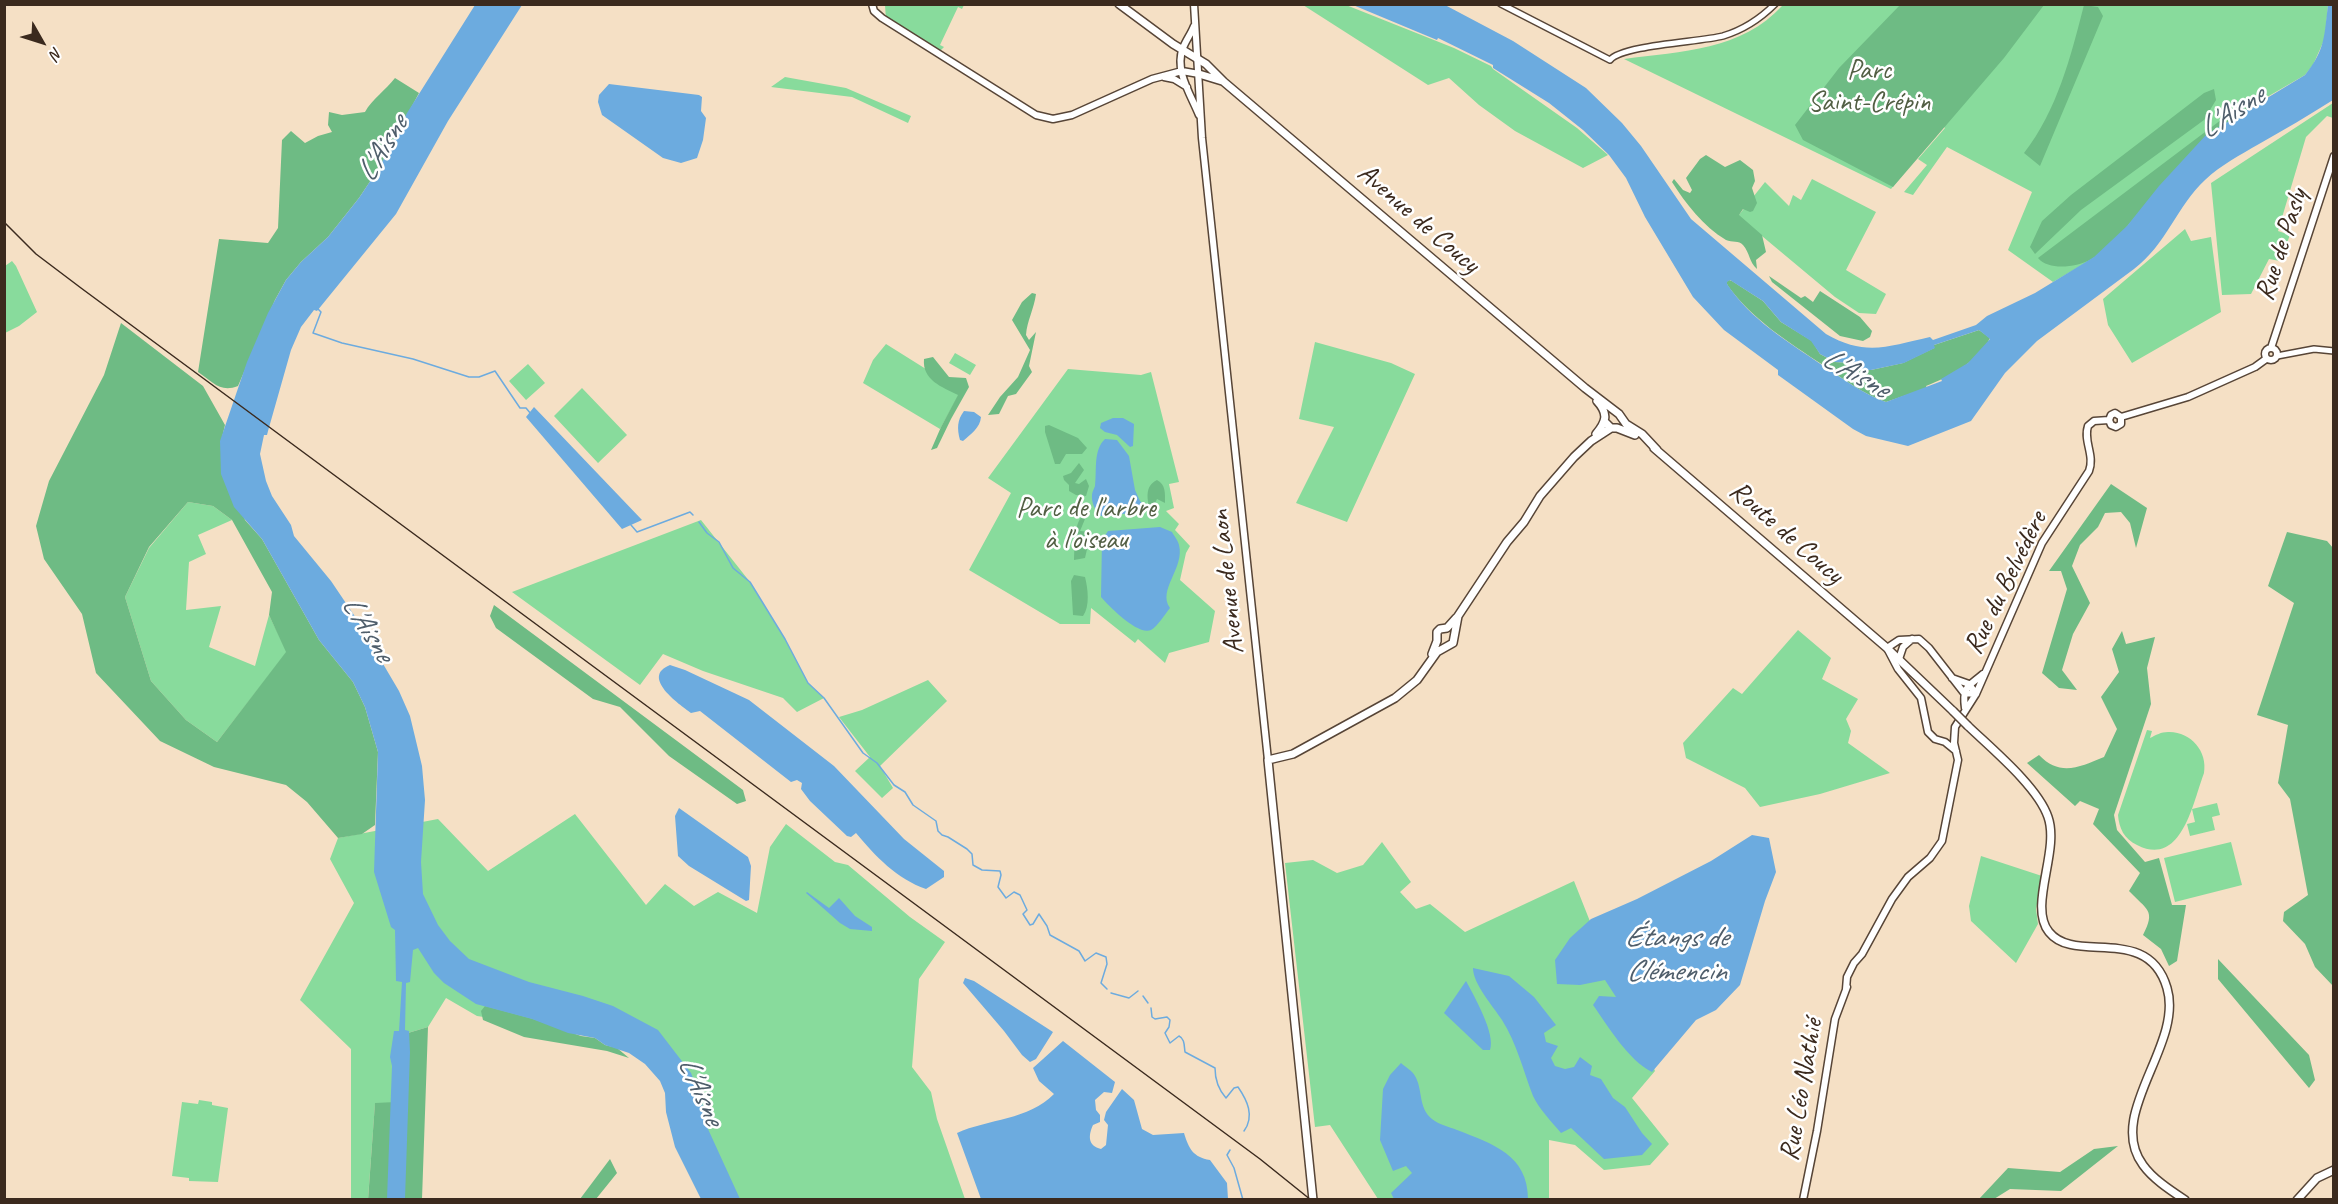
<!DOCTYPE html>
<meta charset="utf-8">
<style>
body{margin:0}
#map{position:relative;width:2338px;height:1204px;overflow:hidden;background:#f5e0c5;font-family:Caveat,sans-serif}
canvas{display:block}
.frame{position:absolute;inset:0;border:6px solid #3b2a1e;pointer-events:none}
.north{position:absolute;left:12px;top:12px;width:60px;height:60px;-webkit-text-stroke:4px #fff;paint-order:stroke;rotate:129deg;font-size:16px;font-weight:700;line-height:24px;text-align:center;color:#3b2a1e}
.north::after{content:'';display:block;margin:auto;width:21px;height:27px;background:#3b2a1e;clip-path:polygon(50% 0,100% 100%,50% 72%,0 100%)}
</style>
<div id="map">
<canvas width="2338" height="1204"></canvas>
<div class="frame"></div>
<div class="north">N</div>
</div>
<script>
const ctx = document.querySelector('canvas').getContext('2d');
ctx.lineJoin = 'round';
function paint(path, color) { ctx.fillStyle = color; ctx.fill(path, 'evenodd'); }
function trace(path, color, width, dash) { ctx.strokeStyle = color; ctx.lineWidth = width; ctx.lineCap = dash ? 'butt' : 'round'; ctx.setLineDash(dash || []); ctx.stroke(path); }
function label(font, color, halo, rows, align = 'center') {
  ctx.font = font + ' Caveat,sans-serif'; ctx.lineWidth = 5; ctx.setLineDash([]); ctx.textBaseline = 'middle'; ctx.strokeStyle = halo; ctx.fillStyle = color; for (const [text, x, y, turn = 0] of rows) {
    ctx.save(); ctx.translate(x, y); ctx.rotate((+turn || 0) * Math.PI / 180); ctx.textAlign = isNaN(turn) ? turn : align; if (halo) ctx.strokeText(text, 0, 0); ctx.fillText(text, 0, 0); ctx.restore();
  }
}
paint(new Path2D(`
 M885,5l1,-1 78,1 -2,4 -4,-2 -18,38 4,2 -5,5 -53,-32z
 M1303,5h43l108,43 37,18 2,3 84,59 31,27 -25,13 -68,-37 -36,-26 -30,-27 -21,7z
 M1783,5h545l-3,33 -12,27 -8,10 -62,36 -154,150 -36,21 -45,-32 24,-58 -85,-45 -34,48 -9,-3 23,-27 -9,-6 27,-31 -2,-2 -52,63 -267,-130c58,-8 117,-8 159,-54z
 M785,77l61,11 65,28 -3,7 -56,-26 -81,-10z
 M2333,103v15l-6,-2 -21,21 -28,94 12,4 -10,26 -11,-2 -18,35 -29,1 -11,-112z
 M1812,179l64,33 -30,58 40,24 -10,20 -17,-1 -24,-16 -97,-81 27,-34 24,24 4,-11 8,5z
 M2185,229l6,12 20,-4 10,75 -89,51 -24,-38 -5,-26z
 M12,261l4,5 21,46 -18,14 -14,7v-67z
 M1315,342l76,21 24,11 -68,148 -51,-19 38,-76 -35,-8z
 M886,344l75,47 -21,38 -77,-46 10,-23z
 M955,353l21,12 -6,10 -21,-12z
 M528,364l17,19 -19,17 -17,-19z
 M1068,369l73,6 10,-3 28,110 -10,2 5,24 -8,3 13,13 -4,6 15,16 -4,7 -6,27 35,31 -6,31 -40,11 -4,10 -27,-24 -3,4 -44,-35 -1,16h-30l-91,-54 42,-77 -23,-15z
 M582,388l45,47 -29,28 -44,-47z
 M188,502l25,4 19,14 -34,15 8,19 -17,8 -3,48 35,-4 -12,41 46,19 14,-51 18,37 -70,90 -31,-22 -35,-39 -26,-84 24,-49z
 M701,520l49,62 35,57 23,44 16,15 -27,14 -14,-14 -80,-27 -40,-17 -23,31 -128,-93z
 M1798,630l33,28 -9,21 36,20 -12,20 5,12 -3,12 42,30 -70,21 -60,13 -15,-19 -59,-30 -3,-15 50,-55 9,6z
 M928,680l19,21 -67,65 13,22 -11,10 -27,-27 15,-14 -31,-40 23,-7z
 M2147,730l5,1 -2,7c6,-3 11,-6 18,-6 22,-1 40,19 36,41 -11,29 -22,95 -67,72 -13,-6 -18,-17 -19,-30z
 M2217,803l3,12 -8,2 3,13 -25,6 -3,-12 8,-2 -3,-13z
 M575,814l71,91 19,-21 29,22 24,-14 39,21 13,-66 16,-23 49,38 13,3 62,52 35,25 -26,37 -7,88 19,25 6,27 28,80h-234l-54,-124 -45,-36 -155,-23 -31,-18 -18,29 -30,9 -2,67 -21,1 -7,95h-17v-150l-51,-49 54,-97 -24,-44 8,-21 100,-19 50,52z
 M1382,842l29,40 -11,10 16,17 14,-5 35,28 109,-51 36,91 45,99 -23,27 37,46 -19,21 -46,5 -29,-25 -26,-5v59h-171l-48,-74 -15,2 -30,-264 28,-3 24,13 26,-8z
 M2231,842l11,43 -67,17 -11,-44z
 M1981,856l61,20 -6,33 2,15 -22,39 -45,-42 -2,-15z
 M199,1100l13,2v3l16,3 -10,74 -29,-1v-3l-17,-2 10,-74 16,2z`), '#88db9c');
paint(new Path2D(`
 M1900,5h144l-40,53 -111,129 -90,-47 -8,-15 44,-57z
 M2084,5l14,2 5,9 -63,150 -16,-13c33,-42 47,-97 60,-148z
 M395,78l24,15 -40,75 -20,30 -31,39 -27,25 -15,18 -11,20 -37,86c-18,7 -25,-4 -40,-14l21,-133 49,4 10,-15 4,-88 9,-9 14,12 13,-7 14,-4 -4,-7 1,-13 13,3 23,-3c7,-13 21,-22 30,-34z
 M2214,89l2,11 -12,20 -123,90 -46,44 -5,-7 12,-26 29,-26 133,-102z
 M2242,106h10l-6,4c-33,30 -67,59 -98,92 -18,19 -34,46 -58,58 -14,7 -41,11 -52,-2l183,-138z
 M1706,155l19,12 15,-7 13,10 2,11 -3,7 5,15 -4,8 -3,1 -7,-3 -4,6 23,20 4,17 -10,8 1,9c-8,-7 -7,-16 -14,-24 -4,-5 -11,-2 -17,-5 -23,-14 -40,-36 -54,-58l2,-3 9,11 7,3 2,-3 -6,-12 14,-19z
 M1769,276l32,22 4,-2 8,6 7,-11 40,26 12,14 -2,6 -7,4 -23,-5 -68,-54z
 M1729,280l3,1 31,20 18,21 31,19 8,13 15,8 16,1 13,7h7l32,-7 31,-15v-3l45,-15 11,8c-11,23 -41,39 -64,48l1,2 -41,14c-23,-8 -43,-23 -63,-37 -35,-23 -70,-45 -95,-79l-2,-4z
 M1032,293l4,1c-2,15 -9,27 -10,41l3,5 7,-8 -7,34 3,6 -16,22 -8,2 -9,18 -11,1 12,-18 18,-20 12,-27 -18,-30 10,-18z
 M121,323l82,63 22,39 -4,17 24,78 17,19 57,101 34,42 12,25 13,45 -3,73 -13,9 -24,4 -31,-36 -21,-17 -72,-18 -54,-26 -64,-68 -14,-59 -38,-55 -8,-33 13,-45 55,-106zM188,502l25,4 19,14 40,72 -3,23 17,37 -69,90 -31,-22 -35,-39 -26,-84 24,-50z
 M933,357l16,20 17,1 3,9 -18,32 -14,29 -6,2 10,-23 17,-32c-16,-8 -36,-15 -34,-36z
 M1049,425l29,13 9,10 -5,6h-16l-6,10h-5l-10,-32v-6z
 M1079,463l5,7 -9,13 4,1 7,-5 3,7 -3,10 -10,-1 -7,-4v-6l-5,-5 -1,-4 8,-3z
 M1157,480c9,5 8,13 8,23l-8,-4 -6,13c-4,-11 -7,-26 6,-32z
 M2111,484l36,24 -11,40 -6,-25 -9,-11 -16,1 -7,14 -18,18 -8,21 18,37 -17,31 -11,36 15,20 -18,-2 -17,-15 25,-84 -6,-18h-12z
 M1082,516l3,3 -5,12 11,1 -6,26 -11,2c1,-13 -1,-33 8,-44z
 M2287,532l40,9 6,7v438l-18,-19 -10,-23 -22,-23 1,-9 24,-17 -18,-96 -12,-16 10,-58 -31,-10 37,-112 -26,-17z
 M1074,575l11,2c3,12 5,29 -2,39l-10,-1 -2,-34z
 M494,605l249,185 3,11 -9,3 -68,-48 -49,-49 -27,-8 -97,-71 -6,-12z
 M2122,631l4,13 29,-7 -8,31 4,36 -37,111 3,15 28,32 14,-4 13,47h14l-9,56 -8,5 -8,-17 -18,-14c13,-25 4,-25 -14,-44l11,-18 -47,-49 6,-15 -19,-8 -5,5 -48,-43 12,-8c21,22 41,12 65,2l13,-28 -16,-32 18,-25 -7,-23z
 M2218,959l91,96 6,25 -6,8 -91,-109z
 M485,1006l48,13 48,17 14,2 10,7 12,3 12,10 -22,-7 -83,-14 -41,-17 -2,-9z
 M428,1027l-6,172 -54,1 7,-97 21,-1 2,-66z
 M2118,1146l-57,45 -51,-2 -16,10h-15l29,-31 52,4 34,-23z
 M610,1159l7,14 -21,26h-16z`), '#6ebb84');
paint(new Path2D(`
 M475,5h47l-74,116 -52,93 -79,97 -3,-1 -13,17 -10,23 -23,81 -1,4h-3l-4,19 6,27 6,15 19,29 3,11 37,45 25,37 43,73 11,25 12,50 3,34 -4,62 2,32 15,31 12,16 19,18 60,23 54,14 30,10 45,24 33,43 10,25 7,31 32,70h-39l-26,-52 -9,-35 -1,-19 -5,-12 -15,-17 -16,-11 -24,-8 -10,-7 -27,-5 -36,-14 -56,-15 -32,-21 -10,-10 -16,-25 -5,2 -3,32 -4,1 -1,47 4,1 1,21 -5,147h-18l5,-133 -2,-9 4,-26h5l3,-49 -6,-1 -1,-51 -4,-3 -17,-55 4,-120 -13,-45 -12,-25 -34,-42 -57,-101 -28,-32 -13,-33 -1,-33 27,-79 21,-49 18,-33 15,-18 27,-25 31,-39 20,-30 28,-55z
 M1353,5h92l68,36 73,47 36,35 19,23 50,73 135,115c40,23 63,12 104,3l3,3 43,-15 11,-9 48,-23 59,-36 33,-31 32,-40 47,-51 99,-60c21,-26 19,-40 23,-70h5v95c-24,15 -49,30 -74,44 -19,11 -38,21 -54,36 -28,26 -39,65 -71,89l-97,72 -32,32 -34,48 -63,25 -42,-10 -13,-7 -75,-54v-5l-54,-40 -31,-33 -48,-80 -19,-39 -17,-23 -26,-25 -34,-27 -56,-35v-3l-55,-27 -1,2zM1730,280l33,21 18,21 30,19 9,13 15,8 16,1 13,7h7l33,-7 31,-15 -1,-3 45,-15 11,9 -22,24 -27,16 1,2 -56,21c-23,-8 -44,-24 -64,-37 -35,-24 -71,-45 -95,-81v-2z
 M609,84l90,11 3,2 -1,14 5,7 -3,22 -6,18 -16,5 -18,-5 -61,-43 -4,-13 1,-7z
 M534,407l108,113 -20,9 -96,-112z
 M964,411l10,1 7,5c-1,11 -10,17 -18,24l-3,-1c-3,-11 -3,-20 4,-29z
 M1113,418h10l11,6 -1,22 -3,1 -13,-12 -12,-3 -5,-4 1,-5z
 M1105,439l12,1 12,16 6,34 5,11 6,6 -2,5 -43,4c-5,-3 -10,-14 -9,-21 0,-3 2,-6 3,-9 2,-15 -2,-36 10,-47z
 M1160,527l12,5c2,4 6,8 7,13 6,23 -22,45 -9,63 -5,6 -12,18 -19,22 -13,6 -42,-24 -50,-33l1,-57 6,-9z
 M670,665l15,5 64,30 85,66 70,73 40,32v6l-18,12c-29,-10 -51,-33 -70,-56l-5,4 -4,-1 -37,-35 -9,-12 1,-6 -5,-3 -6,2 -91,-71 -9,2c-12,-9 -51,-36 -21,-48z
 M679,808l69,49 3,9 -2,34 -3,1 -57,-35 -11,-10 -3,-40z
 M1752,835l17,3 7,34 -11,29 -25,84 -24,25 -20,10 -44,52c-24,-12 -44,-46 -59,-67l6,-9 17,1 -11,-17 -25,5 -23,-1 -2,-24 15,-22 21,-19 46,-20 74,-38z
 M807,892l22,16 10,-10 16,18 17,11v4l-22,-2 -10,-6 -34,-30z
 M1473,968l36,8 25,21 22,28 -12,8 2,9 12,4 -7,12 4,8 10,3 9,-2 6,-10 12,9 -2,9 11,4 12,19 12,9 17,26 10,11 -10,11 -38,4 -33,-31 -10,5c-9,-11 -22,-24 -28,-37 -10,-26 -16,-52 -31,-76 -9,-14 -29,-36 -29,-52z
 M965,978l9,3 79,51 -17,27 -6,3 -8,-7 -18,-24 -41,-48z
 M1466,981c8,15 30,53 24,69h-7l-39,-37z
 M1063,1041l52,41 -3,11 -8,-1 -9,8 1,10 4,5v7l-7,3c-5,11 -5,21 8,24l5,-4 2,-20 -4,-5 2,-8 16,-23 12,11 8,29 11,6 31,-2c5,16 9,24 26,27l17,23 1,16h-247l-24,-66c31,-14 72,-13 97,-39l-15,-13 -6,-13z
 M1401,1063c4,4 12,8 14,13 8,13 3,32 17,43 6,5 17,8 25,11 36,14 71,25 71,69h-134l-3,-6 21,-20 -6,-7 -13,5 -13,-31 3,-51 7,-14z`), '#6cabdf');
trace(new Path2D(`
 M317,308l4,4 -8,21 29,10 71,16 56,18h10l16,-6 25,37h6l5,6
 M699,522l8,11 12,9 14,26 17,14 35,57 23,44 16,15 39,55 14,10 17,22 11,7 8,13 23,16 2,10 4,4 6,2 19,12 5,5 1,11 9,5 18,1 1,4 -3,12 8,11 8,-6 6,3 7,15 -4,4 7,11 3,-1 6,-10 8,12 3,9 29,16 6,10 11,-8 10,4 1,7 -6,19 6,6
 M631,525l6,7 53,-20 3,3
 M1111,993l18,5 9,-7
 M1143,996l5,7
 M1151,1008l1,9 3,2 12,-2 3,3 -1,7 -4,6 5,10 9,-7c6,3 5,10 6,16l30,16c0,12 3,21 11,30l8,-10 4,-1c9,13 17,29 6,44
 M1230,1150l-3,5 7,13 9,32`), '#6cabdf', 1.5);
const tertiary = new Path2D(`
 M1501,4l109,56c12,-15 90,-18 113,-24 20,-6 38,-18 52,-32
 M2277,356l37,-7 20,2`);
const secondary = new Path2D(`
 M872,4l2,7 8,7 154,97 17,4 19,-4 80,-36 30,-8 17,3
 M1194,4l8,134 66,622
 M1194,26c-3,8 -8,14 -11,22 -9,22 8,47 16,67
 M1164,77l10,2 13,8
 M2265 354a6 6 0 1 1 12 0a6 6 0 1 1-12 0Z
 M2271,348l63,-192
 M2121,417l67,-20 67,-30 11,-8
 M2109,420l2,5 5,2 5,-3v-7
 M2109,420l2,-5 4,-2 6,4
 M1899,659l4,-12 9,-8
 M1952,678l17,6 7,10
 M1965,708c-3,-22 3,-21 18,-34
 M1956,751l-11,-9 -10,-3 -7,-7 -7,-34 -23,-29 -11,-21 12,-8 20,-1 10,9 35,45 12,1
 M1846,989l1,-12 7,-14 8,-9 30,-55 16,-22 22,-19 12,-17 16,-81 -4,-17 1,-16 21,-33 66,-151 47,-72c6,-16 -6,-30 -1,-45l6,-5 15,-1
 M1803,1200l14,-69 18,-112 12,-32`);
const primary = new Path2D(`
 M1119,4l54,40 33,20 18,18 361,306 34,26 7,10 16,10 15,16
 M1199,74l23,7
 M1606,423l5,5h6l18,7
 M1596,434c10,-12 13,-20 1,-33
 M1654,448l233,200 66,63
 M1432,654l5,-13v-9l3,-3 7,-1 9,-10
 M1968,726c24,23 70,61 80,91 12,34 -20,89 1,115 26,33 99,-9 118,56 17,57 -62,126 -24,177 10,14 27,25 42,35
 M1313,1200l-45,-440 25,-6 102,-56 22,-18 20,-28 16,-9 5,-27 49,-74 17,-20 16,-26 34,-39 17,-16 20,-13
 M2297,1200l20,-22 17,-8`);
trace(tertiary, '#574537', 8);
trace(secondary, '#574537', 9);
trace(primary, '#574537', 10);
trace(tertiary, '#fff', 5);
trace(secondary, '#fff', 6);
trace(primary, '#fff', 7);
trace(new Path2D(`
 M4,222l32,32 45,34 1179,871 51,41`), '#3b2a1e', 1.5);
const primaryBridge = new Path2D(`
 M1953,711l15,15`);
trace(primaryBridge, '#574537', 10, []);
trace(primaryBridge, '#fff', 7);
label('28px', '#525f44', '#fff', [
 ["Parc",1869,71],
 ["Saint-Crépin",1869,103],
 ["Parc de l'arbre",1086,509],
 ["à l'oiseau",1086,541]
]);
label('28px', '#3b2a1e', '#fff', [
 ["Avenue de Coucy",1418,219,41],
 ["Rue de Pasly",2282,245,-72],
 ["Route de Coucy",1786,533,41],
 ["Avenue de Laon",1228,582,-96],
 ["Rue du Belvédère",2006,583,-64],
 ["Rue Léo Nathié",1802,1090,-80]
]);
label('italic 30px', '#4f5e6b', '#fff', [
 ["L'Aisne",2232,113,-33],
 ["L'Aisne",383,149,-59],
 ["L'Aisne",1855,374,30],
 ["L'Aisne",367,629,58],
 ["Étangs de",1676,938],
 ["Clémencin",1676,972],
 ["L'Aisne",700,1091,66]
]);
</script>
